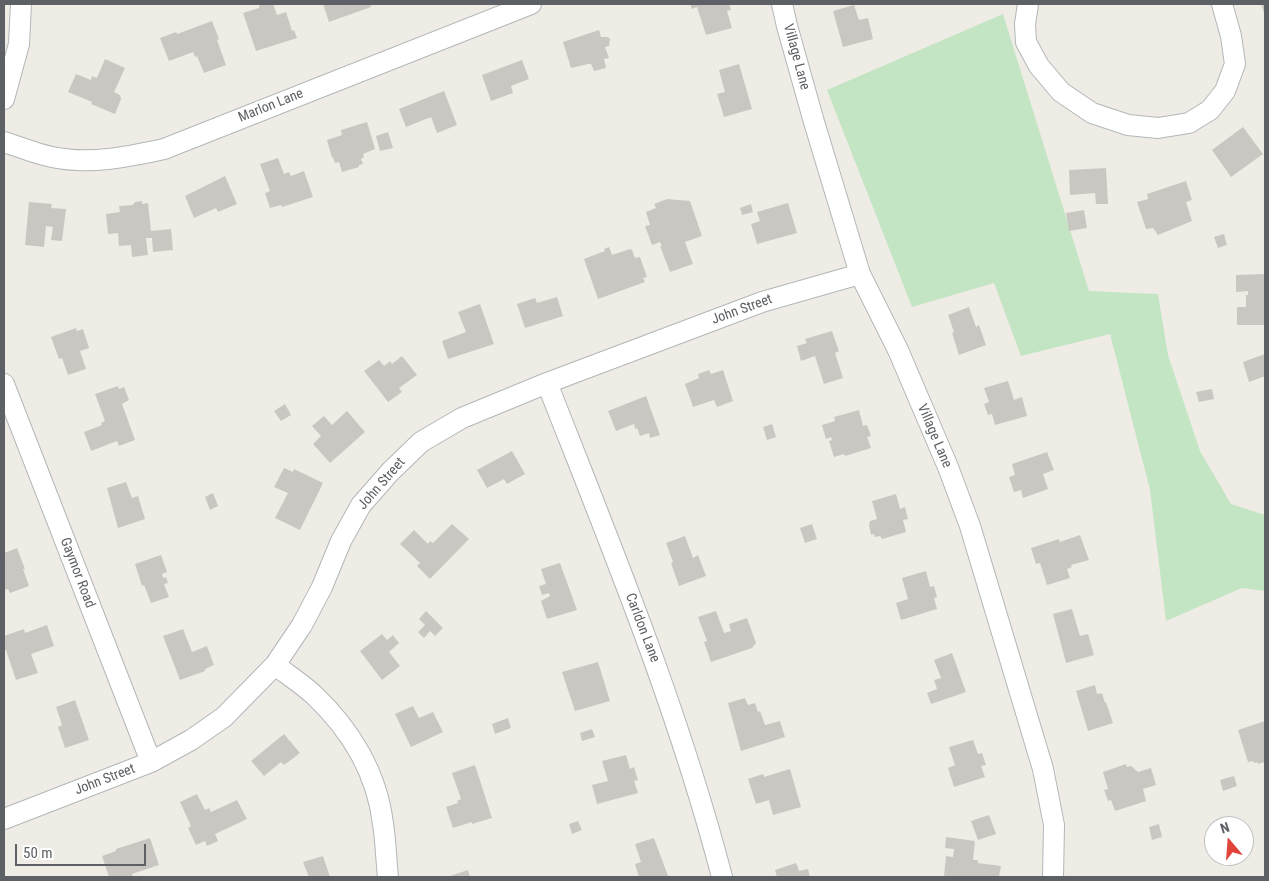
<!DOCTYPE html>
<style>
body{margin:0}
#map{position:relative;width:1269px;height:881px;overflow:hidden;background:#efece5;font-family:"Roboto Condensed",sans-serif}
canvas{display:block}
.frame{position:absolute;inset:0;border:5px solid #5d6165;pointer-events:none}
.north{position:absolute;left:1204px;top:816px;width:50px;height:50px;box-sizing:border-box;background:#fff;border:1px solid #bec0c1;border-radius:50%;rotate:342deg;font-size:14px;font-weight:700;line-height:20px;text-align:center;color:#5d6165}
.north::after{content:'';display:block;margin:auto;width:18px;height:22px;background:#e0433a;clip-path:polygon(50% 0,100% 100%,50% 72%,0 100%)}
.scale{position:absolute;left:15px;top:844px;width:131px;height:22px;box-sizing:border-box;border:2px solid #5d6165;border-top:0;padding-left:6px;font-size:15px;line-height:18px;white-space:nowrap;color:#5d6165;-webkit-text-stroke:4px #fff;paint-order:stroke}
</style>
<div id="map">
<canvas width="1269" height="881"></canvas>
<div class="frame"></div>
<div class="north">N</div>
<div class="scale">50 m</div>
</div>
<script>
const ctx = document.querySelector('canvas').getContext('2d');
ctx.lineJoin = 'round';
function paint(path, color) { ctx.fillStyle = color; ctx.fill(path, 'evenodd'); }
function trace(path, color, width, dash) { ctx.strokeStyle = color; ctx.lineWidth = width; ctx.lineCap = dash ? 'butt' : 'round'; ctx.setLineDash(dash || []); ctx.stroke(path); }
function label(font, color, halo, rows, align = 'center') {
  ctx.font = font + ' "Roboto Condensed",sans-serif'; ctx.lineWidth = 5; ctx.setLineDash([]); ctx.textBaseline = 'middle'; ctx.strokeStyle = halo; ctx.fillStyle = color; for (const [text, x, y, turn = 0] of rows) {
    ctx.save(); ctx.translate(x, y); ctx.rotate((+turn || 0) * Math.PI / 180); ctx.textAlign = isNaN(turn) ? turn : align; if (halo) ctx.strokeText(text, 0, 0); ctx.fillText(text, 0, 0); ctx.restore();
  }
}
paint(new Path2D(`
 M1003,14l86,277 69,3 10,61 32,96 31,53 34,11v76l-23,-3 -76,33 -16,-131 -40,-156 -89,22 -27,-73 -82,24 -85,-217z`), '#c4e5c3');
paint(new Path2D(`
 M260,4h13l4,11 9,-3 6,19 2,-1 3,8 -41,13 -13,-38 16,-5z
 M323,4h47l1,3 -42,15z
 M690,4h39l2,6 -4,1 5,17 -26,7 -9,-28 -5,2z
 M1261,4h4v12z
 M854,5l5,15 9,-2 5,21 -30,8 -10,-36z
 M212,21l7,18 -2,1 9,25 -22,8 -7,-17 -2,1 -2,-5 -24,9 -9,-23 16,-6 1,2z
 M599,30l2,7h7l2,2 -1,7 -4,1 4,11 -5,1 2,9 -12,3 -3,-7h-3l-17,4 -8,-26z
 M105,59l20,9 -11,24 6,3 1,4 -6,15 -24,-10 1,-2 -24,-10 8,-18 15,6 1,-4 5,2z
 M522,60l7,19 -18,7 2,7 -22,8 -9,-26z
 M739,64l13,45 -28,8 -7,-23 8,-2 -6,-22z
 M444,91l13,34 -20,8 -6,-16 -25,10 -7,-18z
 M367,122l8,27 -12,5 1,3 -3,2 2,5 -4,1v2l-17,5 -3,-10 -4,1 -2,-6 -1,1 -5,-18 15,-5 -1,-5z
 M1243,127l20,27 -32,23 -19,-27z
 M388,132l5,16 -13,3 -4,-15z
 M278,158l6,16 5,-2 2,4 13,-5 9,26 -31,10 -1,-2 -11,3 -5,-15 5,-2 -10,-27z
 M1106,168l2,36h-12l-1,-11 -25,2 -1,-25z
 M225,176l12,28 -19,8 -2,-4 -22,10 -9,-22z
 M1186,181l6,19 -6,2 6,19 -34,14 -5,-7 -7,1 -9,-27 11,-3 -1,-5z
 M667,199l23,2 12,35 -17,6 8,22 -23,8 -10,-26h2l-2,-4 -8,3 -7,-19 5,-1 -4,-13 10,-4 -2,-4z
 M142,201v3l6,-1 3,28 20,-2 2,21 -20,2 -1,-14h-6l2,17 -16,2 -1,-12 -12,1 -1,-13 -10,1 -2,-20 14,-2 -1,-6 14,-1 2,-3z
 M29,202l23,2 -1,4 15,1 -4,32 -11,-1 2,-13 -7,-1 -2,21 -19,-2z
 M788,203l9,30 -40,11 -6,-20 9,-3 -3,-9z
 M751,204l2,8 -11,3 -2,-7z
 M1084,210l3,18 -18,3 -3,-18z
 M1224,234l3,11 -9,3 -4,-11z
 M609,247l3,8 18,-6 2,1 3,8 5,-1 7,20 -4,1 2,4 -47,17 -14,-40 21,-8 -1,-2z
 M1265,274v51h-28v-18h9v-12h2v-4l-12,1v-17z
 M557,297l6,19 -38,12 -8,-24 18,-6 2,5z
 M480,304l14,40 -46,15 -6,-18 24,-9 -8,-20z
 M969,307l7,20 3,-2 7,20 -27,10 -7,-22 2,-1 -6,-17z
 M76,328l1,3 6,-2 6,19 -9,3 6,18 -18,6 -6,-17 -3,1 -8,-22z
 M832,331l7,20 -4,2 8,25 -19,6 -9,-28 -14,5 -4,-15 10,-3 -2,-4z
 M1265,354v22l-16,6 -6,-20z
 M402,356l15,19 -18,13 3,4 -14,10 -24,-31 15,-11 5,6 6,-5 2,3z
 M709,370l2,4 12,-4 10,31 -16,6 -3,-7 -21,7 -8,-23 14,-6 -1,-4z
 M1008,381l6,19 8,-3 5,19 -32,9 -3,-11 -4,1 -4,-11 5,-2 -5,-14z
 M118,386l1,3 5,-2 5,13 -7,4 13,36 -16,6 -2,-5 -26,10 -7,-19 18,-7 -1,-2 4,-2 -10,-27z
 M1212,389l2,10 -15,3 -3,-10z
 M646,396l14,39 -10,3 -1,-5 -9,3 -3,-8 -2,1 -1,-5 -18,7 -8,-20z
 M285,404l6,11 -10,6 -7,-10z
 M859,410l4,16 4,-1 4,11 -4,1 4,11 -26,8 -1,-2 -10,3 -5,-16 3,-1 -1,-3 -5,2 -4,-14 13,-4 -1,-4z
 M347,411l18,21 -35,31 -17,-19 8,-8 -9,-10 12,-10 8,9z
 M772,424l4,13 -9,3 -4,-13z
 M512,451l13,23 -18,10 -3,-5 -17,9 -10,-18z
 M1047,452l7,18 -11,4 5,15 -25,9 -2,-8 -7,2 -5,-15 6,-2 -3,-11z
 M284,468l9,4 1,-3 29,14 -23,47 -25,-12 13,-25 -14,-6z
 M126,482l6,16 6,-2 7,23 -27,9 -11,-40z
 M213,493l5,13 -8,4 -5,-13z
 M896,494l4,15 5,-2 3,12 -5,1 3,12 -24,7 -2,-3 -5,1 -1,-3 -3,1 -2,-10 1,-4 7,-2 -5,-18z
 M452,524l17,15 -39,40 -13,-13 3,-3 -20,-19 14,-14 14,14 2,-3 3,2z
 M812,524l5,15 -12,4 -5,-15z
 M1080,535l9,25 -18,5 1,2 -5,2 3,9 -23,7 -7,-22 -4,1 -5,-16 28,-9 1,3z
 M685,536l8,22 5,-3 8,21 -27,10 -8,-23 2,-1 -7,-19z
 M17,548l8,21h-2l6,17 -19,7 -2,-4 -4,1v-37z
 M161,555l6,17 -5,2 1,4 3,-1 2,6 -4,1 5,13 -18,6 -7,-18 -2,1 -7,-22z
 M560,563l17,47 -30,9 -6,-18 9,-5 -1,-3 -7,2 -3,-9 7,-2 -5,-15z
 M926,571l4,16 4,-1 3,11 -3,1 3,11 -36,11 -5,-17 12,-4 -6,-21z
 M1072,609l8,27 8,-2 6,21 -28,8 -13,-49z
 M426,611l17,17 -8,8 -5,-5 -6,7 -6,-6 7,-7 -6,-6z
 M716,611l8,22 7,-2 -2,-7 18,-6 9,25 -4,5 -41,14 -7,-20 3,-1 -9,-24z
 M47,625l7,21 -23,8 7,19 -22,7 -10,-30h-2v-14l20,-7 1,4z
 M183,629l9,23 15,-6 7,19 -9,4v2l-25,9 -17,-44z
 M382,634l5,6 6,-5 6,8 -10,9 11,14 -18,14 -22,-29z
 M952,653l14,39 -35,12 -4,-11 10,-4 -3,-9 7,-2 -7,-18z
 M598,662l12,39 -35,10 -13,-39z
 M1095,685l2,9 5,-1 3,10 1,-1 7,21 -25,8 -12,-40z
 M745,698l3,7 7,-2 3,9 2,-1 5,14 15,-4 5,16 -44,14 -13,-48z
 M75,700l14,40 -24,8 -7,-21 4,-2 -6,-18z
 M413,706l6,12 14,-6 10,20 -32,15 -16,-33z
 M508,718l3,10 -16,6 -3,-10z
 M1265,721v41l-7,2 -1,-2 -3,1 -1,-2 -5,1 -10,-32z
 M592,729l3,8 -13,4 -2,-8z
 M284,734l16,19 -16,12 -3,-3 -17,14 -13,-15z
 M973,740l5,14 4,-1 4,12 -5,1 4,11 -31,10 -6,-19 7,-3 -6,-18z
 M626,755l4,14 4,-2 4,13 -4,1 4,12 -41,11 -5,-19 16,-4 -6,-20z
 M1126,764l1,3 4,-1 7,6 13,-4 5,17 -13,4 3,12 -31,10 -4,-11 -3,1 -4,-11 4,-1 -5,-17z
 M475,765l17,53 -20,6v-2l-19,6 -7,-21 12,-4 -1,-2 4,-2 -9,-26z
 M790,769l11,38 -28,8 -4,-15 -13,4 -8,-25 15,-5 1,3z
 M1234,776l3,10 -14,5 -3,-11z
 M197,794l8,16 4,-2 2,4 26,-12 10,19 -32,15 3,7 -11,5 -2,-5 -9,4 -8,-17 3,-2 -11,-24z
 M989,815l7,19 -18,6 -7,-19z
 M578,821l4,9 -10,4 -3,-10z
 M1159,824l3,13 -10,3 -3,-13z
 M946,837l29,4 -2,19h5v3l23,3 -2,11 -55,-1 2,-20 7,1 1,-8 -9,-1z
 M150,838l9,27 -27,9 1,3h-24l-7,-21 14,-5v-2z
 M654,838l14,38 -29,1 -4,-13 6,-2 -6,-18z
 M323,856l7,21h-21l-6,-15z
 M796,863l3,8 9,-2 2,8h-33l-2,-7z
 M468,870l2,7h-19l-1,-1z`), '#cac7c2');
const minor = new Path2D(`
 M782,4l5,22 27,96 46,152 38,76 50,117 22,59 73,243 11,56 -1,52
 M1028,4l-3,20 1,18 13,24 22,26 31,21 36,12 30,3 31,-5 21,-13 15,-19 10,-27 -4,-28 -9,-32
 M4,99l15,-55 2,-40
 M4,142c16,5 32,12 48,15 38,8 75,0 112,-8l367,-145
 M547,383c64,163 131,325 175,494
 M4,384l147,378
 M275,665c13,10 27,19 39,30 37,35 63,79 69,129 3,18 3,36 5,53
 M4,819l147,-57 40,-22 33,-23 51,-52 27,-40 20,-38 19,-46 20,-36 29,-33 31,-30 41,-24 85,-35 215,-81 98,-28`);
trace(minor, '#b3b6b9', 22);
trace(minor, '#fff', 20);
label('14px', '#5d6165', '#fff', [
 ["Village Lane",796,57,75],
 ["Marlon Lane",271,106,-22],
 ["John Street",742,310,-20],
 ["Village Lane",934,436,67],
 ["John Street",382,484,-49],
 ["Gaymor Road",77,573,69],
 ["Carldon Lane",642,628,69],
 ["John Street",105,780,-21]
]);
</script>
